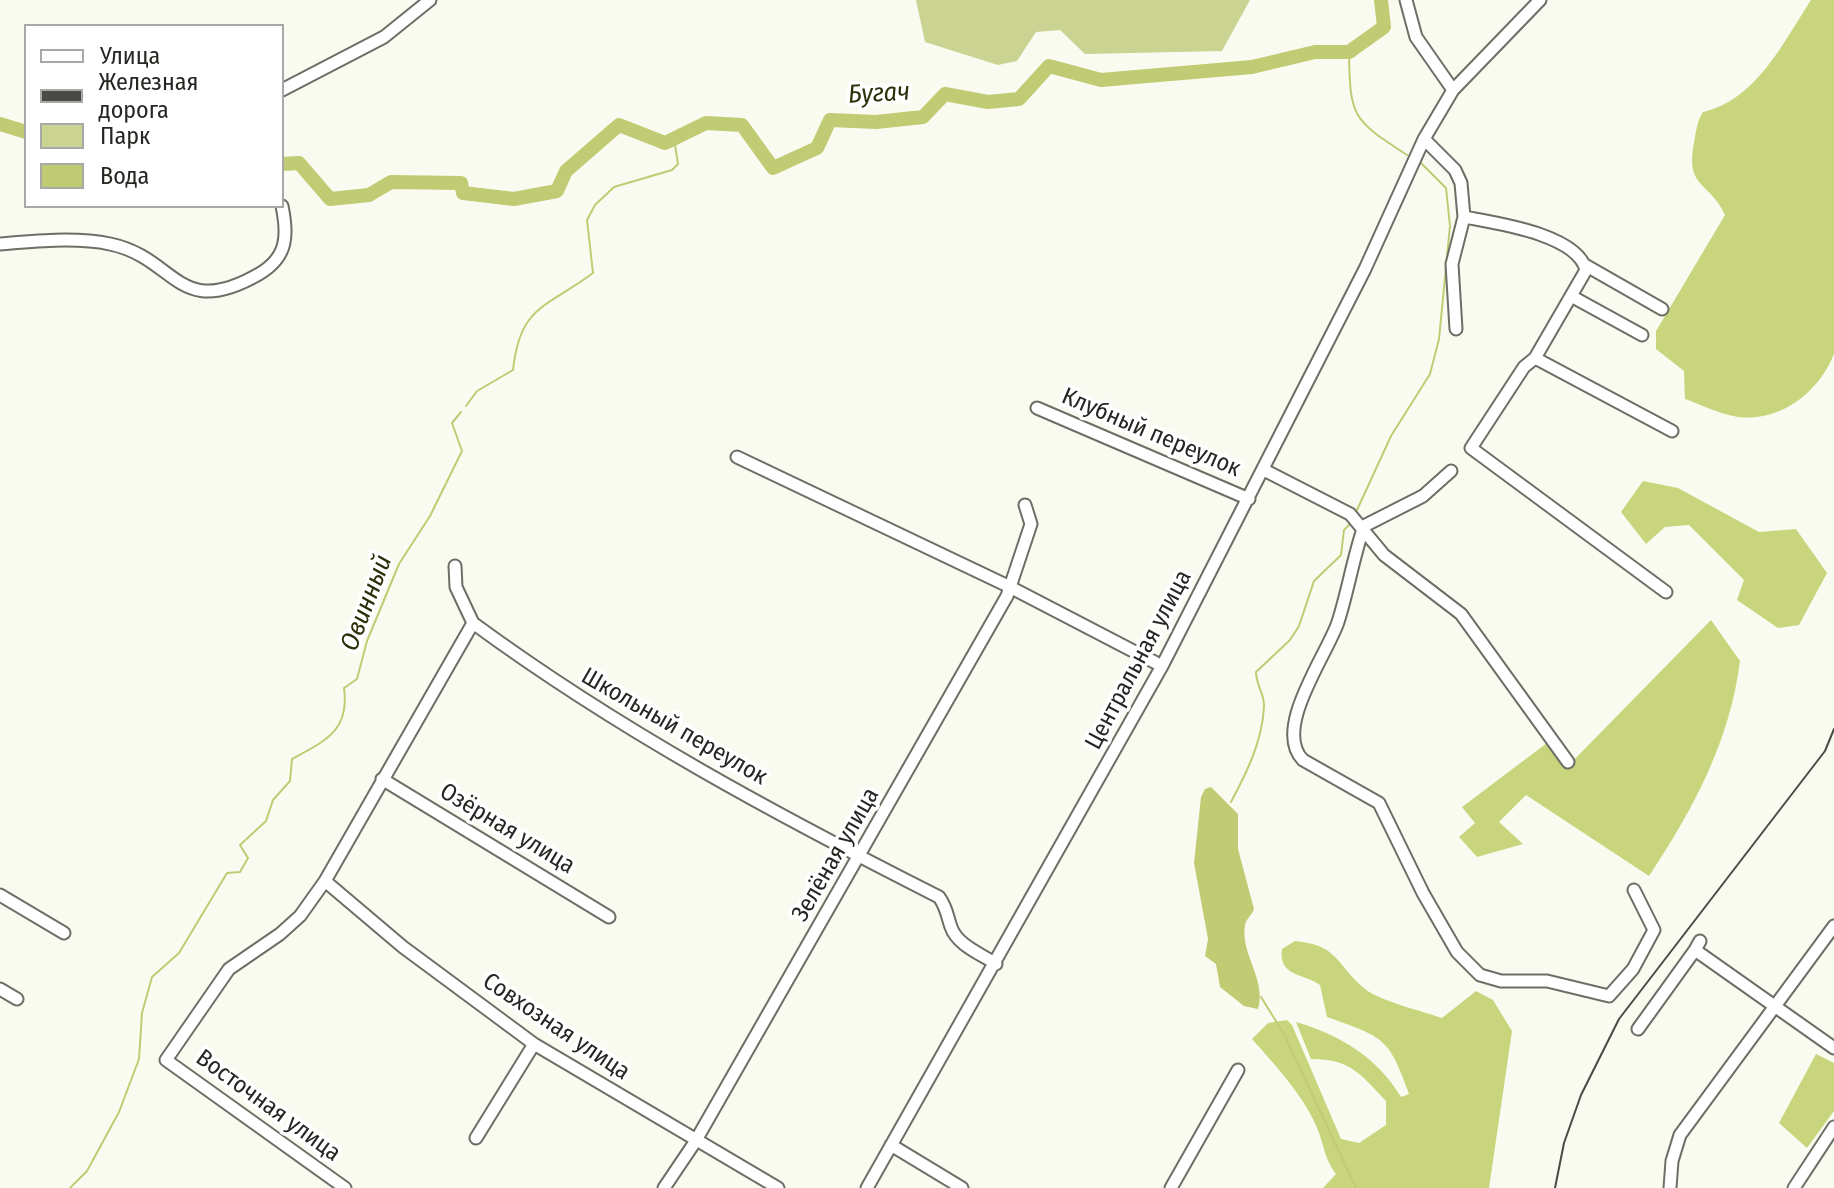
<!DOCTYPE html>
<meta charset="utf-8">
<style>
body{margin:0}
#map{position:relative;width:1834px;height:1188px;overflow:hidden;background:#f9fbf0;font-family:"Fira Sans Condensed",sans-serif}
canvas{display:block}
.legend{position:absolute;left:24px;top:24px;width:260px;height:184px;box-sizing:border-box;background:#fff;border:2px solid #a8a9a7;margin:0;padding:10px 14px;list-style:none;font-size:24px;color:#262723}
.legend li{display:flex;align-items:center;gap:16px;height:40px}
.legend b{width:40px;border:2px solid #a8a9a7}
</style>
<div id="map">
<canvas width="1834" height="1188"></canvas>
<ul class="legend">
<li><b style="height:10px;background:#fff"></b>Улица</li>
<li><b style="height:10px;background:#4a4b46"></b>Железная дорога</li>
<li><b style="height:22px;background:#cad391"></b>Парк</li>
<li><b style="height:22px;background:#c0cb73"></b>Вода</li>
</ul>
</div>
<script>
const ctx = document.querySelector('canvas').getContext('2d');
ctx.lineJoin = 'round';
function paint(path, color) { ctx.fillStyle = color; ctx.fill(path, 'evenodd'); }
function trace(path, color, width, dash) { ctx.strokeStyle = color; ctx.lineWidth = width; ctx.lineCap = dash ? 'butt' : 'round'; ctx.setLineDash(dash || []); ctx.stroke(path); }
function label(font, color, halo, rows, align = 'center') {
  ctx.font = font + ' "Fira Sans Condensed",sans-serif'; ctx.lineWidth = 7; ctx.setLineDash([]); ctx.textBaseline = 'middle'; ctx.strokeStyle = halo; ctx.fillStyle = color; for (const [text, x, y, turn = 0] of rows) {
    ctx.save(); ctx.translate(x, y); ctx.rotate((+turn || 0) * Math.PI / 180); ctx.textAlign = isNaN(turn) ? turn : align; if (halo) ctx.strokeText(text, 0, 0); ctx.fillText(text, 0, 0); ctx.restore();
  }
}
paint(new Path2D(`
 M916,0h334l-28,51 -137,3 -25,-24 -24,2 -19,29 -19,4 -73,-23z`), '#cad391');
paint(new Path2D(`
 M1811,0h23v354c-15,38 -53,68 -96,63 -19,-3 -36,-12 -53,-18l-1,-28 -28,-22v-18l69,-116c-15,-34 -40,-26 -31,-72 2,-11 3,-22 9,-31 53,-12 80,-69 108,-112z
 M1643,481l35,7 81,44 37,-3 31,44 -28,52 -21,3 -41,-28 7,-20 -55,-55 -24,2 -19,17 -25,-32z
 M1711,620l29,41c-10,80 -47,149 -91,215l-123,-81 -27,27 24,22 -46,13 -18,-20 16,-14 -13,-16 85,-64 18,26z
 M1295,941c44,4 41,24 70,48 15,12 57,22 77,29l34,-27 17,9 19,31 -23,157h-166l13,-14c-11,-15 -11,-24 -17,-41 -12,-34 -44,-68 -67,-94l16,-16 19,-3 5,5 49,114 18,4 27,-18v-24c-26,-27 -35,-42 -75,-42l-15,-37c44,13 81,35 105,75l8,-3c-20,-57 -26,-57 -82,-77l-7,-32c-16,-12 -42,-8 -38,-36z
 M1816,1054l18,9v48l-27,37 -28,-25z`), '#c9d57d');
paint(new Path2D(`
 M1211,787l27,27v35l16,60c-2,6 -8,10 -9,16 -5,29 22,55 13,84l-14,-3 -24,-19 -4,-23 -11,-8 3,-17 -14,-76 7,-66 4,-8z`), '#c0cb73');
trace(new Path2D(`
 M1349,52c1,66 3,67 58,103
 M466,406l11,-15 36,-21c7,-65 33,-62 80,-97l-6,-53 8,-15 19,-18 58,-17 6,-6 -3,-19 10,-10
 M1357,510l34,-74 39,-62 9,-35 11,-113 -4,-38 -26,-26
 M1231,802c16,-30 31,-60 33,-95 1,-12 -8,-22 -8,-35l34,-32 9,-14 15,-45 27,-26 3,-25 6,-6
 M1261,997l23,37 72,154
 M70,1188l17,-17 32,-59 20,-53 3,-46 10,-36 27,-24 48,-80 13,-1 8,-14 -8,-13 26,-24 7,-21 17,-19 2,-22c33,-18 58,-28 52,-71l13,-9 10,-38 32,-77 31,-48 32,-65 -10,-28 9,-11`), '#c0cb73', 2);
trace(new Path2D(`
 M0,124l26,8
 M282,164l17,-1 31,36 39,-4 22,-13 70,1 2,10 51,6 43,-8 9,-20 53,-46 46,18 41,-20 36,2 31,43 44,-20 13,-28 46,2 47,-5 22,-23 43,8 31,-3 30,-33 52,14 151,-13 63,-15h34l35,-25 -3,-27`), '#c0cb73', 14);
const minor = new Path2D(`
 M1406,0l10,37 37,53
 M282,90l102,-53 46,-37
 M1424,139l31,31 6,13 3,34 -12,47 4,65
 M1464,217c31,6 113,17 122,53l-51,88 -11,9 -53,81 195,144
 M0,244c33,-3 77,-7 110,0 67,14 67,77 149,30 29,-17 29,-39 23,-68
 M1585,265l77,44
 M1571,296l71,39
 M1535,358l137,73
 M1037,408l212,91
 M737,457l271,129 154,80
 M1264,470l86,44 34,41 77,59 107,148
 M1451,471l-28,25 -59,30c-11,32 -16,65 -26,96 -11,33 -66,107 -35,138l76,43 44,90 34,59 23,23 21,6h46l62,15 24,-27 21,-39 -20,-40
 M473,623c147,108 304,192 466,274 8,11 8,19 12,30 6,18 30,27 45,37
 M382,779l227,138
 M325,881l78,66 131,97 244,144
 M0,895l64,38
 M1700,941l-5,9 139,98
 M0,989l17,10
 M1638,1029l57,-79
 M476,1138l58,-94
 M891,1145l71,43
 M345,1188l-179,-128 63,-91 51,-35 20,-18 25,-35 148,-258 -17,-36 -1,-21
 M664,1188l31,-46 312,-546 24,-72 -6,-19
 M867,1188l295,-522 203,-397 59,-130 29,-49 87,-90
 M1171,1188l67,-118
 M1670,1188l2,-27 8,-26 154,-209
 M1794,1188l40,-61`);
trace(minor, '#6d6e65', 15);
trace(minor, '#fff', 11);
trace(new Path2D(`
 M1555,1188l9,-45 17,-48 38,-76 206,-268 9,-22`), '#4a4b46', 2);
label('24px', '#262723', '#fff', [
 ["Клубный переулок",1151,433,23],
 ["Центральная улица",1139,660,-62],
 ["Школьный переулок",674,727,30],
 ["Озёрная улица",507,829,31],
 ["Зелёная улица",836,855,-60],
 ["Совхозная улица",556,1027,34],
 ["Восточная улица",268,1106,36]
]);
label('italic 26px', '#2c2f09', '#fff', [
 ["Бугач",879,94,-3],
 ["Овинный",367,603,-69]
]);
</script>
